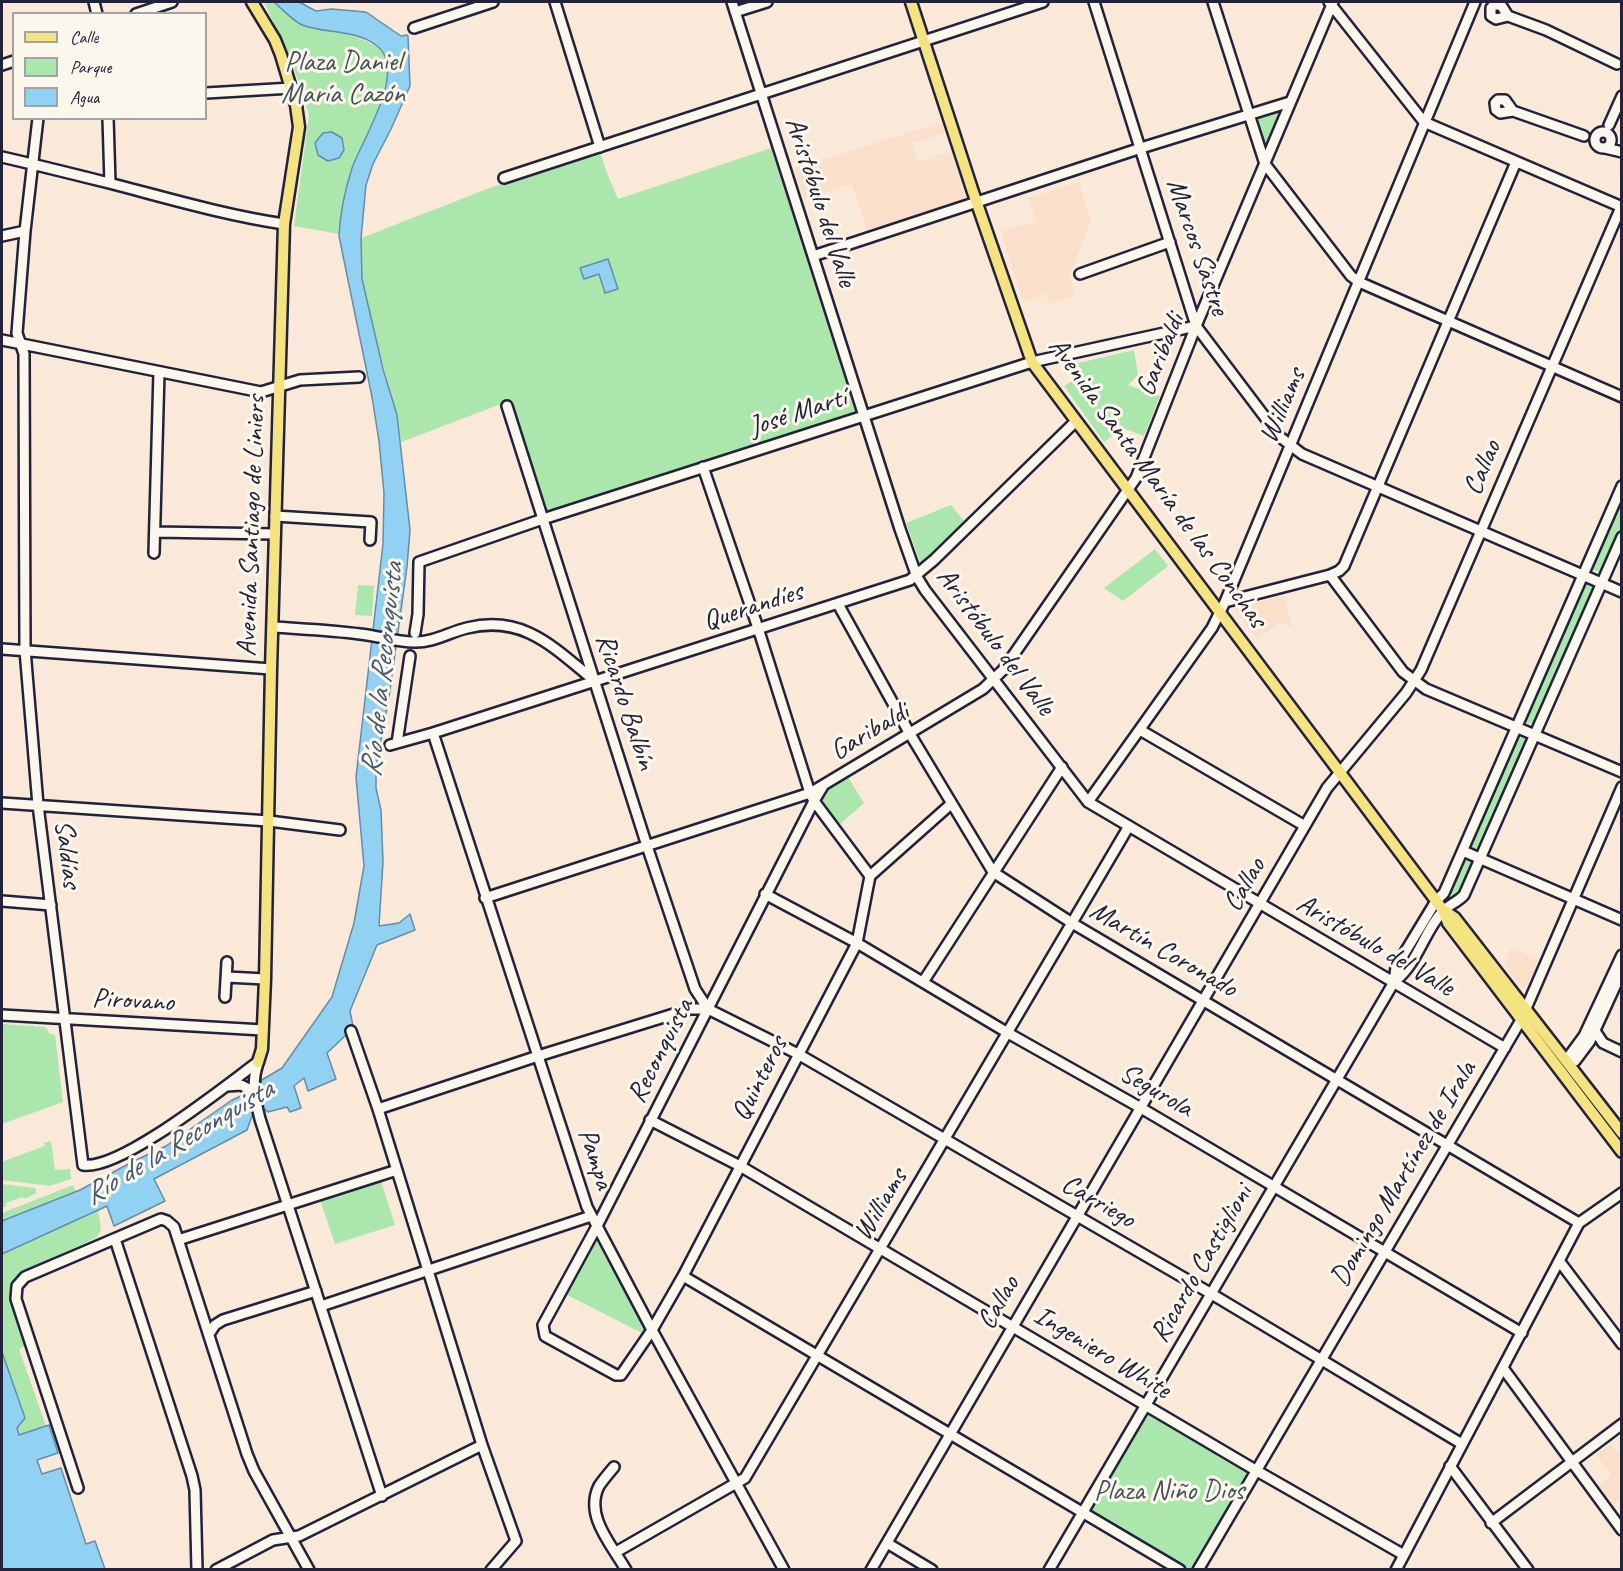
<!DOCTYPE html>
<meta charset="utf-8">
<style>
body{margin:0}
#map{position:relative;width:1623px;height:1571px;overflow:hidden;background:#fae9d8;font-family:Caveat,sans-serif}
canvas{display:block}
.frame{position:absolute;inset:0;border:3px solid #22223b;pointer-events:none}
.legend{position:absolute;left:12px;top:12px;width:195px;height:108px;box-sizing:border-box;background:#fbf7ec;border:2px solid #a4a2a5;margin:0;padding:8px 10px;list-style:none;font-size:18px;color:#22223b}
.legend li{display:flex;align-items:center;gap:12px;height:30px}
.legend b{width:30px;border:2px solid #a4a2a5}
</style>
<div id="map">
<canvas width="1623" height="1571"></canvas>
<div class="frame"></div>
<ul class="legend">
<li><b style="height:8px;background:#f5e382"></b>Calle</li>
<li><b style="height:16px;background:#abe7ad"></b>Parque</li>
<li><b style="height:16px;background:#91d2f2"></b>Agua</li>
</ul>
</div>
<script>
const ctx = document.querySelector('canvas').getContext('2d');
ctx.lineJoin = 'round';
function paint(path, color) { ctx.fillStyle = color; ctx.fill(path, 'evenodd'); }
function trace(path, color, width, dash) { ctx.strokeStyle = color; ctx.lineWidth = width; ctx.lineCap = dash ? 'butt' : 'round'; ctx.setLineDash(dash || []); ctx.stroke(path); }
function label(font, color, halo, rows, align = 'center') {
  ctx.font = font + ' Caveat,sans-serif'; ctx.lineWidth = 6; ctx.setLineDash([]); ctx.textBaseline = 'middle'; ctx.strokeStyle = halo; ctx.fillStyle = color; for (const [text, x, y, turn = 0] of rows) {
    ctx.save(); ctx.translate(x, y); ctx.rotate((+turn || 0) * Math.PI / 180); ctx.textAlign = isNaN(turn) ? turn : align; if (halo) ctx.strokeText(text, 0, 0); ctx.fillText(text, 0, 0); ctx.restore();
  }
}
paint(new Path2D(`
 M942,122l3,11 -33,10 5,19 34,-11 15,47 -3,4 -95,30 -16,-48 -48,15 -10,-30z
 M1079,182l12,40 -22,54 6,20 -25,8 -4,-10 -23,7 -22,-69 35,-11 -8,-23z
 M1284,596l8,31 -13,-4 -22,16 -22,-28 2,-4z
 M1511,948l27,12 -13,29h-3l-18,-24z
 M1611,1444l10,14v41l-7,6 -15,-20 13,-10 -16,-20z`), '#fadfca');
paint(new Path2D(`
 M264,2h10l25,21 6,3c30,6 61,7 83,31 0,37 -16,64 -30,97 -11,24 -18,53 -19,80l-45,-8 15,-111 -8,-27 -16,-42z
 M1283,109l-16,41 -11,-32z
 M771,148l84,264 -305,101 -5,-3 -36,-109 -108,41c-7,-55 -31,-107 -39,-162 -2,-14 -1,-28 -1,-42l134,-52 105,-35 6,20 12,28z
 M1134,350l4,25 -10,10 32,11 -16,40 -21,-8 -19,14 -40,-56 13,-8 -3,-14z
 M1621,495v33l-17,40 -5,3h-4l-4,-5z
 M951,505l14,17 -40,40h-5l-14,-39z
 M1155,549l13,17 -45,35 -19,-13z
 M1586,581l7,2 1,7 -57,132 -9,2 -3,-5z
 M358,585l16,1 -2,30 -17,-1z
 M1524,736l3,8 -47,105 -5,1 -3,-2 -1,-7 44,-101 3,-3z
 M846,774l18,29 -25,22 -18,-27 4,-11z
 M1467,860l5,3 2,3 -11,28 -6,4 -6,-3c-1,-10 7,-30 16,-35z
 M2,1024l44,3 3,6 6,2 8,67 -61,22z
 M51,1141l4,29 15,-1 1,10 -21,7 -48,-6v-16l2,-3 41,-15 -1,-3z
 M381,1181l14,44 -60,19 -15,-44z
 M2,1184l33,4 2,5 -13,6 -1,-2 -17,6 1,3 -5,2z
 M73,1185l3,6 -74,30v-8z
 M98,1209l3,21 -5,8 -73,33c-23,18 -4,52 4,74l-8,4 27,77 -26,9 -3,-7 8,-10 -23,-66v-98z
 M597,1242l50,91 -1,2 -79,-40 27,-52z
 M1147,1413l6,1 91,55 3,4 -1,5 -52,88 -4,3h-6l-90,-53 -4,-5 2,-7 50,-87z`), '#abe7ad');
const water = new Path2D(`
 M274,2h25l17,9 15,-2 35,3 35,24 6,-1 1,1 2,50 -19,43 -18,35 -7,21 -5,53 1,41 21,90 14,46 13,115 -3,37 -18,130 -13,70v21l5,22 2,52 -4,64 20,-3 11,-9 5,16 -38,15 -27,66 3,15 -5,11 -3,-1 -18,17 9,26 -28,12 -4,-13 -10,8 7,22 -11,4 -3,-5 -19,5 -2,-2 -14,6 -5,14 -93,49 11,22 -51,25 -7,-20 -105,48v-33l78,-31 54,-29 32,-15 66,-46 13,-6 4,1 10,-5 1,-9 22,-13 50,-71 22,-74 10,-57 -8,-89 27,-233 1,-51 -5,-52 -7,-44 -33,-161c1,-23 6,-46 13,-68 10,-28 56,-98 25,-122 -21,-17 -51,-12 -75,-21 -10,-5 -20,-16 -28,-23z
 M332,132l10,6 2,12 -5,8 -11,3 -10,-6 -3,-12 8,-10z
 M608,259l10,30 -13,4 -6,-19 -15,5 -4,-11z
 M2,1352l23,66 -8,10 2,7 30,-10 9,28 -21,7 5,14 19,-6 25,76 9,-3 10,28h-103z`);
paint(water, '#91d2f2');
trace(water, '#658ca9', 1.5);
const minor = new Path2D(`
 M94,2l3,12
 M555,2l45,145
 M732,2l168,527 17,48 8,13 163,212 417,246
 M1094,2l102,324 84,111 22,17 320,138
 M1213,2l52,162 86,112 8,6 263,115
 M1329,2l95,120 198,85
 M735,12l32,-10
 M136,14l36,-12
 M1508,16l-7,-11h-7l-3,3v8l5,3 12,-3 38,14 71,34
 M414,28l79,-26
 M2,65l12,-4
 M206,93l86,-5
 M1513,111l-8,-11h-7l-3,3 1,7 4,3 13,-2 71,25
 M38,118l-13,113 -8,102 7,21 1,296 13,155 45,360c37,6 142,-79 175,-103
 M108,118l2,65
 M1609,125l13,-29
 M1595 140a8 8 0 1 1 16 0a8 8 0 1 1-16 0Z
 M1605,148l17,4
 M2,157c35,8 71,17 107,26 58,15 115,32 175,41
 M504,178l539,-176
 M2,236l23,-5
 M813,256l328,-108 149,-46
 M1080,274l90,-32
 M2,340l259,52 39,-12 59,-3
 M507,406l140,440 48,143 13,20
 M703,467l55,161 52,165 4,8 56,75 -13,67 -174,333 -31,54 -31,45h-5l-71,-39 -2,-11 54,-99 217,-425 9,-15
 M275,516l96,6 -1,18
 M155,532l120,2
 M154,553l5,-181
 M1330,575l73,97 23,17 196,83
 M1225,602l105,-27 9,-4 5,-5 172,-404
 M838,604l72,130 83,138 79,51 507,300
 M274,627c28,2 57,3 86,7 18,2 36,8 54,8 18,1 36,-10 53,-14 57,-14 87,20 128,53
 M415,633l3,-19 1,-52 124,-43 489,-157 164,-36
 M2,649l269,20
 M1140,730l165,96
 M433,733l154,474 65,123 132,240
 M397,743l13,-87
 M390,745l43,-12 477,-153 24,-20 142,-139
 M1088,802l124,-174 13,-26 250,-600
 M2,803l267,18 71,9
 M1463,851l159,69
 M870,876l81,-72
 M765,894l92,49 151,90 133,75 381,225
 M485,898l325,-105 173,-104 20,-19 133,-192 60,-152 137,-324
 M2,901l49,4
 M227,977l38,2
 M923,982l139,-215
 M1394,982c24,-19 29,-48 48,-70 6,-7 16,-10 22,-17l158,-358
 M225,997l2,-35
 M2,1015l261,15
 M1593,1028l10,15 19,9
 M351,1031l27,78 104,336 34,96 -25,29
 M1570,1055l14,-19 38,-81
 M1575,1061l15,-20 32,-70
 M258,1063c-7,20 -3,36 2,56l122,377
 M227,1086l14,-1 12,6
 M378,1109l160,-53 152,-47h18l90,45 412,239 252,151
 M650,1120l90,46 517,305 147,84
 M115,1239l77,237 3,14 2,80
 M178,1240l219,-70
 M1560,1262l62,82
 M683,1276l497,294
 M321,1306l270,-90
 M209,1334l6,-9 8,-5 93,-29
 M1503,1368l119,162
 M1450,1466l78,104
 M614,1467c-5,6 -11,13 -15,19 -15,30 13,59 27,84
 M78,1488l-62,-189 1,-13 8,-9 136,-58 6,2 7,6 73,227 7,17 55,99
 M1491,1523l131,-99
 M887,1543l45,27
 M616,1552l129,-74 384,-652
 M216,1570l57,-30 26,-4 183,-91
 M871,1570l456,-782 79,-95 15,-23 200,-463
 M1049,1570l345,-588 2,-15 40,-66 8,-8 178,-407
 M1198,1570l323,-550 101,-233
 M1396,1570l183,-347 43,-30`);
const major = new Path2D(`
 M252,2l23,38 6,15 15,50 3,22 -15,97 -13,445 -6,310 -3,70 -4,13
 M911,2l62,190 59,170 411,548 5,13 174,229
 M1443,910l12,8 167,215`);
trace(minor, '#22223b', 14);
trace(major, '#22223b', 15);
trace(minor, '#fbf7ec', 9);
trace(major, '#f5e382', 10);
label('28px', '#445358', '#fbf7ec', [
 ["Plaza Daniel",343,63],
 ["María Cazón",343,95],
 ["Plaza Niño Dios",1169,1492]
]);
label('28px', '#22223b', '#fbf7ec', [
 ["Aristóbulo del Valle",820,202,72],
 ["Marcos Sastre",1197,247,71],
 ["Garibaldi",1161,355,-68],
 ["Williams",1283,406,-67],
 ["José Martí",798,413,-18],
 ["Callao",1483,468,-67],
 ["Avenida Santa María de las Conchas",1157,483,54],
 ["Avenida Santiago de Liniers",252,526,-88],
 ["Querandíes",753,607,-18],
 ["Aristóbulo del Valle",995,642,53],
 ["Ricardo Balbín",625,702,72],
 ["Garibaldi",870,732,-31],
 ["Saldías",67,854,83],
 ["Callao",1245,885,-60],
 ["Aristóbulo del Valle",1375,946,30],
 ["Martín Coronado",1163,950,30],
 ["Pirovano",133,1001,3],
 ["Reconquista",661,1051,-63],
 ["Quinteros",760,1079,-63],
 ["Segurola",1156,1091,30],
 ["Pampa",595,1159,72],
 ["Domingo Martínez de Irala",1404,1174,-59],
 ["Carriego",1098,1202,30],
 ["Williams",881,1205,-59],
 ["Ricardo Castiglioni",1202,1264,-60],
 ["Callao",999,1303,-60],
 ["Ingeniero White",1102,1353,31]
]);
label('italic 30px', '#435772', '#fbf7ec', [
 ["Río de la Reconquista",383,670,-84],
 ["Río de la Reconquista",179,1143,-31]
]);
</script>
